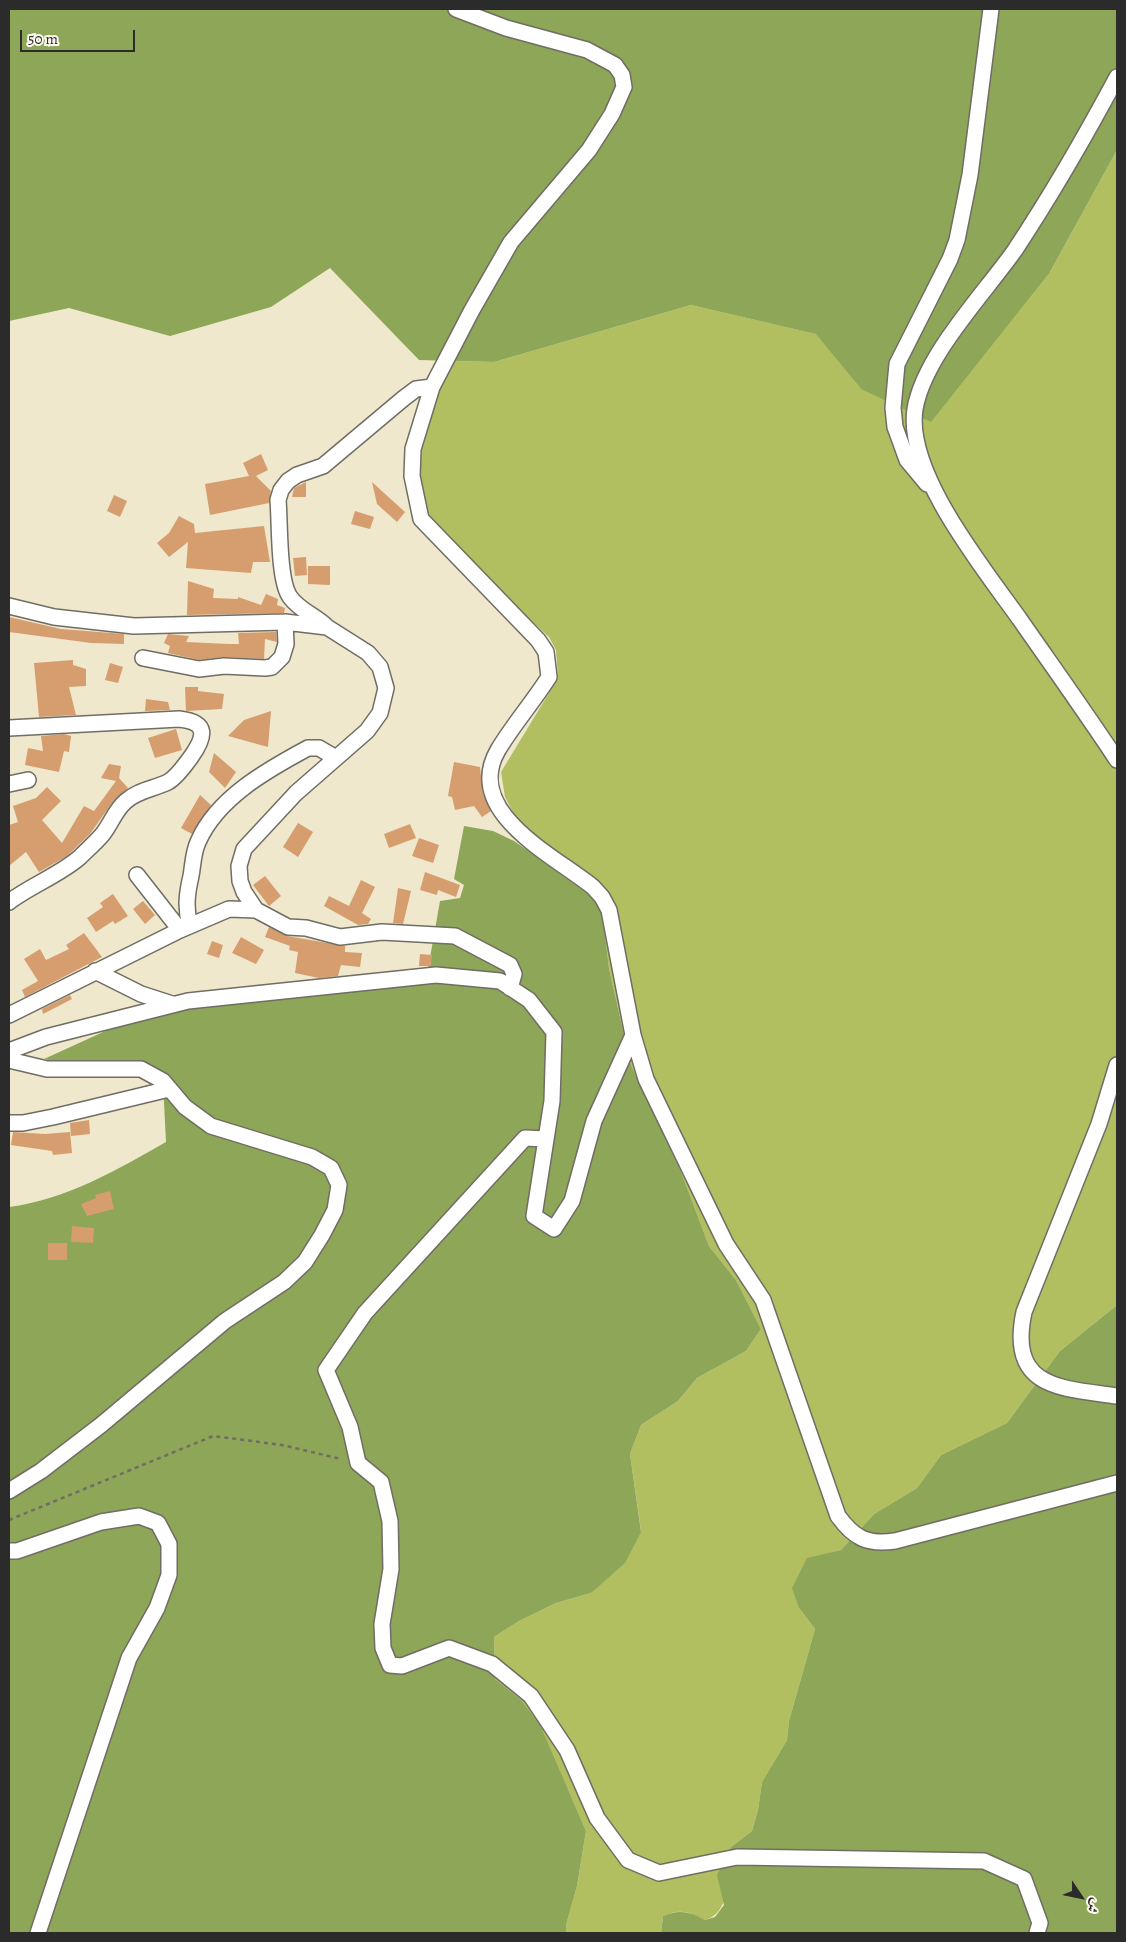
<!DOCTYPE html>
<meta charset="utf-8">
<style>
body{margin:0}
#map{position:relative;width:1126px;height:1942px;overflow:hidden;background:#efe8cd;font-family:Alegreya,Amiri,serif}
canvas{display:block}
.frame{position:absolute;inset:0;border:10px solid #2b2b2b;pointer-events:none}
.north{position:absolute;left:1056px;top:1872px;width:50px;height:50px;-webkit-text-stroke:4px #fbf7ec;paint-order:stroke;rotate:124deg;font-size:14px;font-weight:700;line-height:20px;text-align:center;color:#2b2b2b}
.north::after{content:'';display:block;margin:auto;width:18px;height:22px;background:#2b2b2b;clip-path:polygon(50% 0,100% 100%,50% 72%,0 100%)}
.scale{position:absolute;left:20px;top:30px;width:115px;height:22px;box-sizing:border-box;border:2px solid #2b2b2b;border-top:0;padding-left:6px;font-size:15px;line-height:18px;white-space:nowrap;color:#2b2b2b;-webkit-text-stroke:4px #fbf7ec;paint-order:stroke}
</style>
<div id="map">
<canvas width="1126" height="1942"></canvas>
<div class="frame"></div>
<div class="north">ش</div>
<div class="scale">50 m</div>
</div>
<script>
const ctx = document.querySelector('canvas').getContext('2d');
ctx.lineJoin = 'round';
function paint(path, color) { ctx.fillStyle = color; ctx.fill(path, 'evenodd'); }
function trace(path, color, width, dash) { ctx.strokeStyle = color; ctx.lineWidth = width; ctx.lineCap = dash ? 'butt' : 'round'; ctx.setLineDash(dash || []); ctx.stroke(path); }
paint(new Path2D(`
 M1117,150v1155l-57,46 -53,72 -66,32 -24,33 -43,26 -33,36 -34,9 -8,49 16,21 -26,92 -2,19 -25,42 -4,28 -6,21 -21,16c-3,24 1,66 -26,73 -16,-8 -24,-12 -42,-4l-2,17h-95v-8l11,-39 9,-55 -17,-39 -49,-93 -25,-20 -1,-42 25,-16 37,-18 35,-10 50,-62 -11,-77 11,-29 37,-24 19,-23 49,-27 15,-22 -25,-49 -27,-34 -28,-74 -50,-107 -22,-96 -4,-35 -86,-110 -14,-27 -4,-25 57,-94 -2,-28 -7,-13 -66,-61 -53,-56 -8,-24 -4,-10 1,-35 20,-68 16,-22 39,1 197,-57 126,29 44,55 189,-117z`), '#b2bf61');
paint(new Path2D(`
 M9,9h1108v141l-67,122 -119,150 -70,-33 -45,-55 -125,-29 -197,57 -75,-2 -89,-92 -59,39 -101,29 -101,-28 -60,13z
 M464,826l29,5 21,10 70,48 16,19 5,26 4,35 22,96 50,107 28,74 27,34 25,49 -15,22 -49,27 -19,23 -37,24 -11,29 11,78 -16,31 -34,30 -35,10 -37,18 -25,16 1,42 25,20 20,26 46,106 -9,55 -11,39v8h-557v-726c56,-7 108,-37 157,-65l-3,-59 -119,-24 81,-37 102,-25 201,-28 12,-68 20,-3 4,-13 -10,-6z
 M1117,1305v628h-456l2,-17c17,-7 27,-4 42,4l10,-3 9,-12 -7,-30 14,-28 21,-16 6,-21 4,-28 25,-42 2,-19 26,-92 -16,-21 -7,-20 15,-30 34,-8 33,-36 43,-26 24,-33 66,-32 53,-72z`), '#8da657');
paint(new Path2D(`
 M261,454l7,16 -12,6 15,15 -2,12 -59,12 -5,-31 44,-8 -6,-13z
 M306,482v15h-14l2,-9z
 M372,482l33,30 -8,10 -20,-18z
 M114,495l13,6 -7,16 -13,-6z
 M355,511l19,6 -4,12 -19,-5z
 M179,516l15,8 1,9 69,-7 6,36h-17l-2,11 -65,-5 2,-26 -19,15 -12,-14 12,-10z
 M306,557l1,18 -12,1 -2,-18z
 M308,566h22v19l-22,-1z
 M188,581l26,8 -1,9 25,1v-2l23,8 5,-11 12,5 -1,6 8,3 -1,5 -97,2z
 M9,617l52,12 63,5v10l-33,-1 -82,-11z
 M276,632l1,10 -12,-3 -1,20 -40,-2 -25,3 -31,-7 2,-7 -6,-3 4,-9 21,2 -3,6 43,2h10l-1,-11z
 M73,660v5l13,4v17l-17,1 7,28 -37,2 -5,-54z
 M110,663l13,4 -5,16 -13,-3z
 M185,687h13v4l26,3 -2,15 -36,2z
 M146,699l22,3 2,8 -25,1z
 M271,711l-3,36 -40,-11 16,-16z
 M176,729l6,21 -27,8 -7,-20z
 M64,734l7,2 -2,16 -5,-1 -5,21 -34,-7 3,-17 15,3 -2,-15z
 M214,753l22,19 -11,16 -16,-16z
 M454,762l26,5 3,27 8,17 -9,6 -8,-11 -19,4 -3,-13 -4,-1z
 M109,764l12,2 -2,12 9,10 -16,15 -22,31 -23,22 -28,16 -13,-20 -17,14v-41l9,-3 -5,-16 23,-8 11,-11 14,14 -19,19 20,23 22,-37 10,5 22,-30 -15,-3z
 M200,795l11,10 -19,29 -11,-6z
 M298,823l15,9 -15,25 -15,-10z
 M410,824l6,14 -27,10 -5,-14z
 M419,838l20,7 -6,18 -21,-7z
 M425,872l35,13 -4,12 -18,-7 -1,5 -17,-5z
 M265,876l16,20 -12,10 -16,-21z
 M361,880l14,7 -13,26 9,6 -3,5 -10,1 -34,-19 5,-10 20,10z
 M398,888l13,3 -8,33 -10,-1z
 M113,894l15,22 -13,8 -2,-3 -17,11 -9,-14 16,-11 -3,-4z
 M143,901l12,14 -10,9 -12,-15z
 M269,927l18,9 58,10v6l17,1 -2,14 -19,-2 -3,11 -19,2 -24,-5 3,-21 -9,-2 1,-4 -25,-9z
 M84,933l18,24 -77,40 -3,-7 16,-9 -14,-22 16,-10 6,11 23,-11 -3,-4z
 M241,937l23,13 -8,14 -24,-11z
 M212,941l11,4 -4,13 -12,-4z
 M420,954l12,1 -1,11h-12z
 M70,995l2,4 -29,15 -1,-5z
 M89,1120l1,14 -19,2 -1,-13z
 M13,1132l32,2 25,-2 2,21 -19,2 -1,-4 -41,-6z
 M110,1191l4,18 -27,7 -6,-12 15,-6 -1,-3z
 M72,1226l22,2 -1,15 -22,-1z
 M48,1243h19v17h-19z`), '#d69d6f');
const minor = new Path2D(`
 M456,9l50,19 81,22 28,15 7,10 2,12 -12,27 -23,36 -78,92 -39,68 -40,77 -19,62 -1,27 9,43 117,121 8,12 3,25c-16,25 -36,48 -51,73 -36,62 57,106 95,137l9,10 7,13 24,125 13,44 80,165 37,56 75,216c16,22 29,29 57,25l222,-58
 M1117,77c-31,58 -65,117 -102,173 -31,44 -91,106 -100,159 -10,64 70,161 106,212 32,46 65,92 96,139
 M927,484l-20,-24 -12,-33 -2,-19 4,-44 53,-105 7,-19 13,-65 21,-166
 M9,606l45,11 80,9 151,-4 42,5 41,26 12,14 6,21 -6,25 -13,18 -71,62 -52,56 -5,17 1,15 4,11 12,18 32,17 18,1 34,9 42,-5 73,4 55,29 4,9 -4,14
 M327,627c-11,-11 -28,-17 -37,-30 -12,-17 -10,-75 -12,-97l3,-10 7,-9 9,-6 26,-9 81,-68 12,-9 16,-2
 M143,658l56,11 25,-3 41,2 7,-1 10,-10 4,-13 -1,-22
 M9,728l170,-9c29,3 27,17 12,38 -6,8 -14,20 -23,25 -14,7 -30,8 -42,19 -11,9 -15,23 -24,34 -7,8 -15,15 -22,22 -19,17 -50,29 -71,45
 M9,784l19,-4
 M137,875l43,55
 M190,925c-5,-17 -3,-32 1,-49 2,-11 2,-23 7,-34 19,-44 69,-72 110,-94h11l17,10
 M95,971l46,23 31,10
 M9,1015l171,-85 49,-21 27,1
 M9,1051l37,-14 142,-36 248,-26 64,6 29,19 25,32 -2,69 -18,115 20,13 18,-28 22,-80 39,-86
 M9,1060l38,9h94l22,12 22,26 26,19 101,31 19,11 8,17 -4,25 -13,25 -17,27 -21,20 -59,39 -124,104 -60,46 -32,20
 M1117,1065l-18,59 -75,188c-16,76 35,76 93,84
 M9,1123h14l30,-6 116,-28
 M546,1139l-21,-1 -160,175 -39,57 24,57 8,36 23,19 9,39 1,48 -9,55 1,24 7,17 12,1 47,-18 43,16 39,32 36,54 30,68 31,42 31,13 78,-16 247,4 40,18 16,44 -3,10
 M9,1551h8l84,-29 38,-6 19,7 11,21v31l-12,33 -28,50 -91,275`);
trace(minor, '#706d64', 18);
trace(new Path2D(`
 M9,1520l204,-84 69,9 59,14`), '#706d64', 2.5, [4, 4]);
trace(minor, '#fff', 15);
</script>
